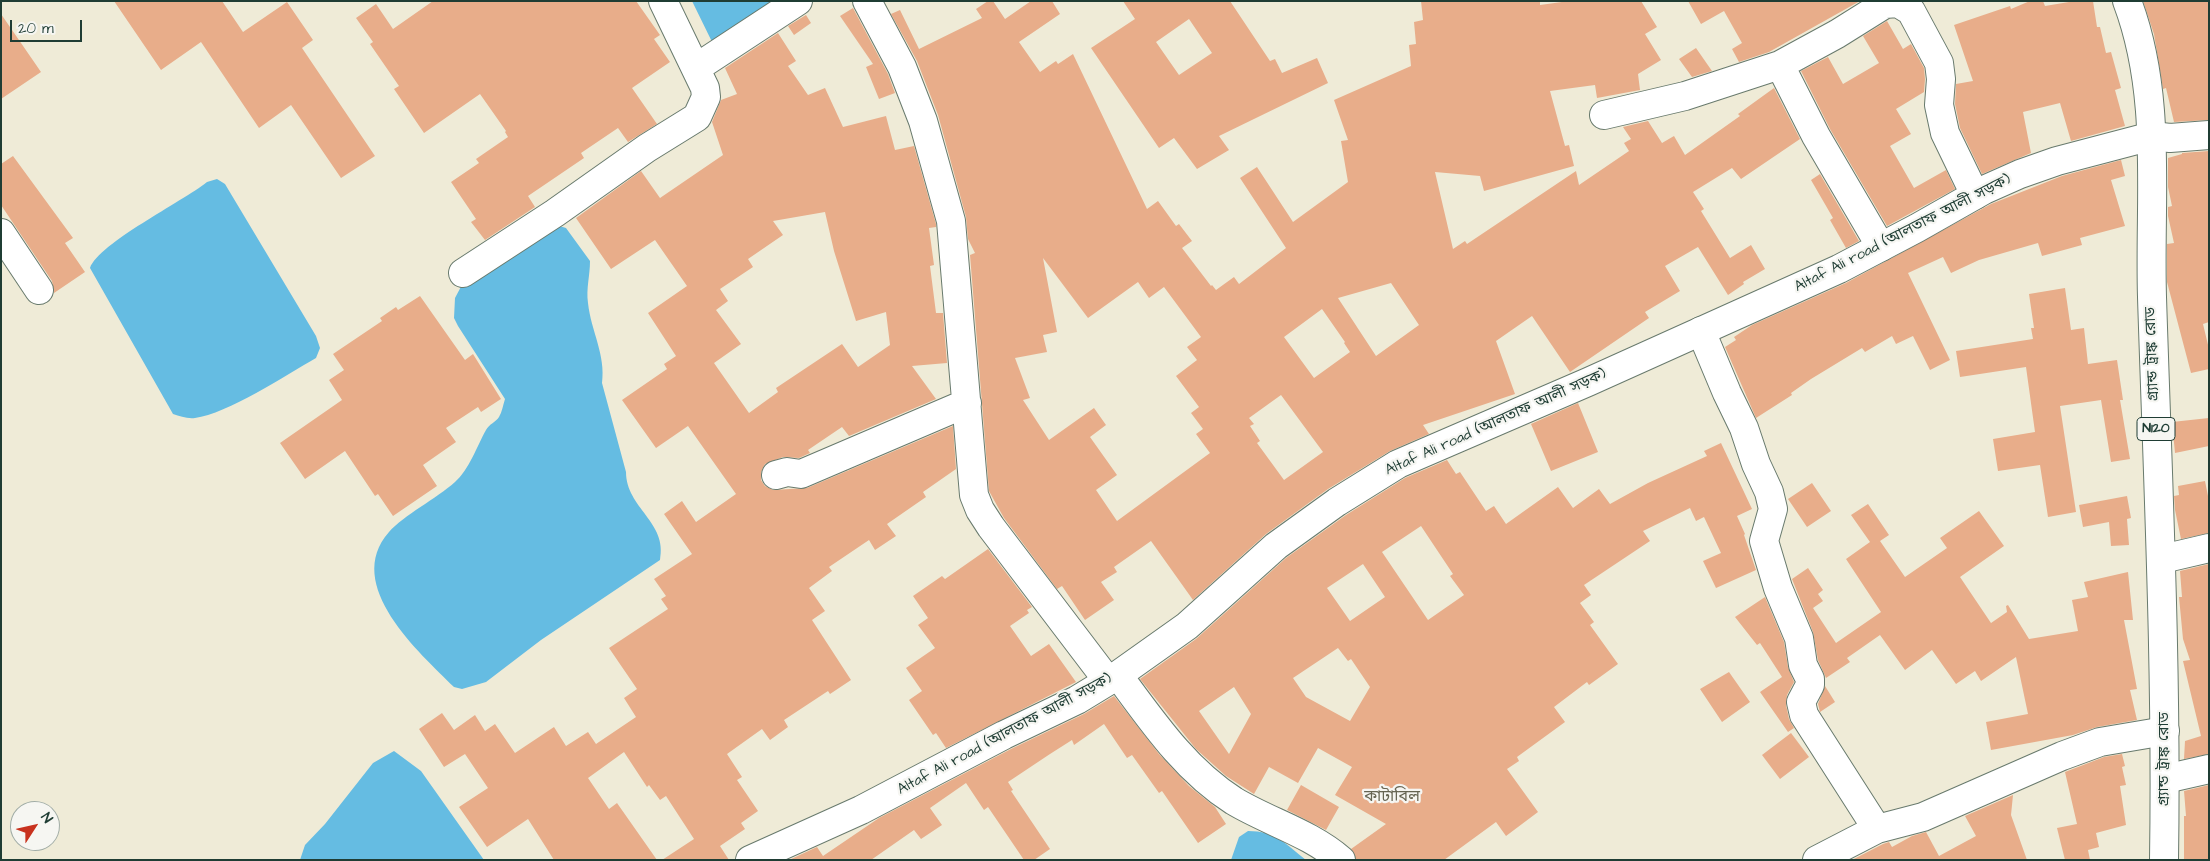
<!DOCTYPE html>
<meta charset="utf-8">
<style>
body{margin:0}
#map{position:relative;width:2210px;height:861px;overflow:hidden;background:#efebd7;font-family:"Architects Daughter",sans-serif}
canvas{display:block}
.frame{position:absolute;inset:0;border:2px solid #1f3d34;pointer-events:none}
.north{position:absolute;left:10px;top:801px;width:50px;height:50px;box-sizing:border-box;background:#f6f6f2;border:1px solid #a0aca6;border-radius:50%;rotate:55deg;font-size:14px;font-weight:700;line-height:20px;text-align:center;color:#1f3d34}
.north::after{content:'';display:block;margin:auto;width:18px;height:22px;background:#c8321e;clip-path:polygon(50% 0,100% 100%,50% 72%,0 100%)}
.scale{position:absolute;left:10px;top:20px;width:72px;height:22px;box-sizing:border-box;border:2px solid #1f3d34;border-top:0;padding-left:6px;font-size:15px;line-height:18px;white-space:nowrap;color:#1f3d34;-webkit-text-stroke:4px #f6f6f2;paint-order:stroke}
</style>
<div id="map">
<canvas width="2210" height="861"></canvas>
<div class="frame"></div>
<div class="north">N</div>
<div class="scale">20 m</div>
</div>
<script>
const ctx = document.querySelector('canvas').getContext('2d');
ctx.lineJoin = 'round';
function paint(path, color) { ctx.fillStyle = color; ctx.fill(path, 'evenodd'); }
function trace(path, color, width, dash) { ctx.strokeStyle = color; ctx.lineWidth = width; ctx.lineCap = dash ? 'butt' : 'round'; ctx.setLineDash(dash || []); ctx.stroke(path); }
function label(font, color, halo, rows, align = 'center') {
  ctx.font = font + ' "Architects Daughter","Noto Sans Bengali",sans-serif'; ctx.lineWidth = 4.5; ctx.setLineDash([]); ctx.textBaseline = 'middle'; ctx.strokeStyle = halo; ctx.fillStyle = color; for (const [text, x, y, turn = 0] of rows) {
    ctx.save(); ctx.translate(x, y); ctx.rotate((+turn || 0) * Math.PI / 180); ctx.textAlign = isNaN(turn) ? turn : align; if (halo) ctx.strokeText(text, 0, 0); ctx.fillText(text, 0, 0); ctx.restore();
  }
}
paint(new Path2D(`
 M692,1h96l-72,49z
 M217,179l8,5 91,152 4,12 -4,10c-30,17 -89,56 -121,60 -8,1 -15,-2 -22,-4l-83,-146c9,-25 92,-66 117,-86z
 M556,225l10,3 24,33c0,15 -4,27 -2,42 3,28 18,52 14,80l24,89c0,36 42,50 34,88l-119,80 -55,42 -24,7 -8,-2c-34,-34 -112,-102 -65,-155 15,-17 47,-33 66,-50 14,-12 22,-36 31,-52 3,-6 10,-8 13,-13 3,-5 4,-12 6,-18l-47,-73 -4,-8 1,-20 9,-17z
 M394,751l27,20 63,89h-184l5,-15 20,-21 48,-61z
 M1248,831c27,0 38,13 58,29h-75l8,-23z`), '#65bce2');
paint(new Path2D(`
 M114,1h108l21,31 44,-30 26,38 -11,8 73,108 -34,22 -50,-73 -32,23 -58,-86 -40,28z
 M433,1h203l24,34 -6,4 16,23 -38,26 25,36 -29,18 -10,-14 -37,25 3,5 -56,38 7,11 -50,33 -14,-18 5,-3 -25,-37 28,-19 -3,-4 32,-22 -3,-5 1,-1 -26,-37 -56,39 -30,-44 5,-3 -29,-42 3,-2 -17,-24 20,-14 17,25z
 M988,1h5l12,18 26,-18h21l8,13 -41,28 21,30 16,-11 2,3 15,-10 74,155 11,-8 18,25 3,-2 13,17 -10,7 29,38 1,-1 4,5 18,-13 5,7 47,-36 -46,-70 17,-11 36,55 55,-40 -7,-41 7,-1 -14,-40 77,-34 -2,-21 7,-1 -2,-22 9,-2 -2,-19h119v4l29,-4h72l16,26 -12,7 16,26 -23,14 2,16 -43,8 -2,-13 -45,6 15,55 4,-1 5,21 -90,25 -4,-15 -45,-4 18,77 12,-8 2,3 109,-73 3,14 50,-34 -5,-8 7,-4 -8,-12 25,-6 14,22 12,-7 11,19 55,-39 -2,-2 36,-26 26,51 -59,40 -9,-11 -39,24 11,17 -3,2 29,47 21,-13 14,24 -22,13 1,2 -16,11 -30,-48 -33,19 15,25 -35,21 4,6 -79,54 -38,-56 -36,25 19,53 -92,31 6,9 -39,17 -62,38 -62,45 -73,66 -42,-59 -37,26 3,5 -16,10 13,18 -29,20 -23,-34 -5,3 -53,-71 -15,-27 -19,-236 5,-2 -7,-14 -2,-22 -28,-102 -21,-54 -26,-47 9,-4 19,39 63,-31 -6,-9zM1043,258l45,60 50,-36 11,16 15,-11 37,50 -14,10 10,13 -21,16 23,31 -8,6 12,16 -7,5 14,19 -93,68 -21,-31 21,-15 -27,-38 16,-12 -12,-17 -45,32 -26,-40 7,-2 -15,-40 32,-6 -4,-17 14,-3zM1391,283l28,42 -43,31 -38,-58zM1322,309l23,33 -1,1 6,9 -36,26 -30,-41zM1281,395l42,57 -39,28 -27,-37 3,-2 -10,-15 4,-2 -5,-6z
 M1123,1h107l40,60 5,-2 7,14 35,-15 11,25 -109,53 10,14 -32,19 -23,-31 -15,10 -68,-100 44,-29zM1189,19l23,34 -33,22 -23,-33z
 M1688,1h172l-91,51 -30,10 -7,-13 10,-6 -18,-32 -23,13z
 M2030,1h13l2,5 30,-5h18l4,26h3l6,26 5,-1 10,36 -6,2 10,36 -54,15 -11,-38 -37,9 8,41 -49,21 -22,-46 -5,-24 1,-20 17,-3 -19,-56 56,-19 1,3z
 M2143,1h66v119l-35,2 -8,-34 -3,1 -9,-55z
 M853,8l35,66 7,19 -16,6 -13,-32 7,-3 -33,-48z
 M1,14l40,58 -40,27z
 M806,15l5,8 -17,12 -6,-9z
 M1887,21l16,28 8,-5 13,24 1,11 -1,13 -28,17 15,25 -21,12 24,42 32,-18 9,19 -68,37 -57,-97 -29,-58 27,-14 15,27 36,-21 -16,-27z
 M778,33l18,28 -8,5 20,29 17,-7 18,39 43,-11 9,34 19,-4 22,78v3l-7,1 5,37 -4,1 6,47h7l4,50 -35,3 24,33 -87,37 -7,-9 -34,23 2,3 -11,5 -16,-1 -18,7 -4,8v8l4,6 8,4 34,-2 146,-62 3,43 -33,23 3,5 -39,27 9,12 -21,14 -6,-10 -40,27 3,4 -23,17 16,23 -13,9 39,60 -21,14 -2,-3 -44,29 4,7 -18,13 -8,-11 -35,25 15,23 -5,3 21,31 -17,12 4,6 -25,17 9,14h-67l32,-21 -28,-43 -6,4 -11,-15 -2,2 -23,-35 -36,26 21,31 8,-6 40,57h-103l-26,-41 -41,28 -28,-40 29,-19 -23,-34 -21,13 -25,-38 23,-16 12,17 21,-15 10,16 10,-7 20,29 39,-26 12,19 22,-14 8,12 40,-27 -12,-19 13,-9 -28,-41 59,-39 -7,-10 5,-3 -12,-17 38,-25 -28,-40 18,-13 14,21 40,-28 -48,-68 -32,22 -34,-48 45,-31 -3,-5 12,-8 -28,-43 39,-27 -32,-46 -44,29 -35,-51 65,-47 19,27 63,-43 -11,-33 9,-22 16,-6 -12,-26zM825,212l9,39 22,70 30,-9 4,33 -32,22 -16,-23 -66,44 2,4 -29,21 -35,-50 27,-19 -25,-34 12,-9 -8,-12 33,-22 -5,-8 35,-24 -10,-14z
 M1696,48l16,23 -20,6 -13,-18z
 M2209,151v171l-6,2 6,25v20l-18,4 -24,-91v-38l7,-1 -6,-27v-9l4,-1 -4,-19v-29l14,-4v-1z
 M13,156l60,82 -8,5 20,29 -31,21 -2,-12 -51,-76v-41z
 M2121,160l4,16 -14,4 14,46 -45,12 2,7 -40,11 -4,-13 -59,17 -28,13 -8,-16 -35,16 42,87 -20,10 -17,-34 -17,8 -4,-8 -27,16 -3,-4 -51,31 -20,14 1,2 -36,23 -31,-71 11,-7 -2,-3 18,-12 94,-42 145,-79 71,-28z
 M1820,174l39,67 -13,7 -16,-28 3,-2 -22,-38z
 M2065,288l6,42 13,-2 4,36 29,-4 6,40h-3l10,59 -19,3 -10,-62 -41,6 16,106 -28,5 -8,-52 -42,6 -5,-32 42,-7 -9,-65 -66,10 -4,-26 77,-12 -2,-11h3l-5,-34z
 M420,296l45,64 8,-6 28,45 -20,13 -3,-5 -32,21 10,14 -33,23 14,21 -44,30 -15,-22 -3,2 -30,-45 -40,28 -25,-36 62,-43 -13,-20 15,-10 -11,-16 49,-33 -2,-3 16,-11 2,3z
 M1578,403l20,49 -47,19 -20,-47z
 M2209,418v28l-34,7 -3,-31z
 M1721,443l31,66 -15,7 8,18 -1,1 12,35 -40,18 -13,-27 18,-8 -17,-36 -8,4 -6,-13 -47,23 7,10 -66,44 7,10 -11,8 14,19 -4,3 28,39 -29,21 -2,-3 -33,25 11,15 -48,35 2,4 -12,8 31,43 -32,24 -10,-14 -52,38h-88l-5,-11 35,-25 -51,-29 17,-28 -34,-19 -20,35 -29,-16 -15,27 -28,-18 -30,-27 -56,-70 56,-40 90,-81 60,-43 59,-37 42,-18 9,14 4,-2 26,39 8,-5 12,18 52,-37 15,21 26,-19 11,15 38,-21 59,-27 -3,-5zM1421,526l32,48 -3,2 14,19 -36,25 -46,-68zM1363,564l22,33 -35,24 -23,-33zM1338,648l10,13 3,-2 19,28 -20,34 -44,-24 -13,-19zM1234,687l17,27 -22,40 -30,-43z
 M2205,481l4,20v32l-28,6 -6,-29 -1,-14 5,-1 -1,-9z
 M1812,483l19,28 -24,16 -19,-28z
 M2127,496l4,22 -4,1 2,26 -18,1 -2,-24 -26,5 -4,-22z
 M1868,504l21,31 -9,6 25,36 42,-29 -7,-10 39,-27 25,35 -44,31 31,46 16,-11 -1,-6 2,-1 21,34 49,-8 -6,-31 16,-3 -4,-15 44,-10 5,48h-9l13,69 -7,1 7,30 -40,7 -24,8 -82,15 -5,-28 42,-8 -12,-57 -35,24 -6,-10 -19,13 -24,-34 -27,20 -25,-35 -33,23 3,4 -24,16 -8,-18 -5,-28 -21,-53 16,-11 15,22 -5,4 5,7 -10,7 23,35 45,-31 -35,-53 24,-17 -19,-27z
 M988,549l44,58 -5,3 2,3 -19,13 21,30 18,-12 27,38 -130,66 -10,-15 -3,2 -24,-35 13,-9 -16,-23 29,-20 -17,-23 10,-7 -15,-22 29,-20 3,3z
 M2209,564v190l-25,5 1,-18 16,-5 -18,-75 7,-1 -7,-21 -4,-42h3l-2,-26z
 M1765,597l19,45 4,25 6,15 -7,13 -1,10 3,14 5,9 -6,4 -28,-40 22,-15 -22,-34 -3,2 -22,-28z
 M1729,672l21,30 -28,20 -22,-33z
 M1825,686l10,16 -15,10 -2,-8z
 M1114,696l45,58 30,32 26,21 11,17 -28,19 -36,-52 -3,2 -27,-38 -5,3 -23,-34 -30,21 -2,-5 -22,14 -42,28 5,8 -2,1 39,58 -16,11h-10l-36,-53 -4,3 -18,-27 -36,25 12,17 -21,14 -7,-9 -43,30h-82l28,-13 6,9 56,-38 132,-69 73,-35z
 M1791,733l18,24 -29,22 -18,-24z
 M2122,754l3,12 -3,1 4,18 -6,1 6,39 -30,8 3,14 -11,3 2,10h-25l-8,-32 20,-4 -12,-52 39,-15z
 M1301,785l38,22 -13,23 -39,-20z
 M2209,785v75h-25v-44h2l-2,-25z
 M2013,795l-2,20 16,45h-175l31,-16 6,-2 3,5 20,-11 14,-4 13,24 37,-20 -11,-20z`), '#e8ad8a');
const street = new Path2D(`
 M867,1l35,66 21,54 28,100 23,274 6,15 11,17 117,154
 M1780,65l36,71 65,111
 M696,68l102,-67
 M1604,115l81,-19 95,-31 57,-31 48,-30 13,-1 13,8 28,52 2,16 -2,26 6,28 30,62
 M1,233l38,57
 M463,273l92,-60 92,-65 50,-31 9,-20 -1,-9 -42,-87
 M1701,331l26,62 17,35 12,36 13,28 4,17 -9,32 14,47 21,50 4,27 7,14v6l-9,17 3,13 73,114
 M776,475l11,-3 14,2 166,-71
 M2162,559l47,-11
 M1118,675c34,46 67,95 116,126 35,21 76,32 107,59
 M2165,779l44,-10
 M1817,860l60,-31 46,-12 139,-61 38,-14 65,-11`);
const secondary = new Path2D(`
 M750,860l111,-50 143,-75 73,-35 41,-25 69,-49 89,-80 61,-44 61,-38 190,-82 251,-113 78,-41 67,-38 36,-16 37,-13 95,-25 18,2 39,-3`);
const highway = new Path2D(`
 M2127,1c36,95 22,197 25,296 6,188 15,375 12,563`);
trace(street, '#687a6d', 30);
trace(secondary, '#687a6d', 30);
trace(highway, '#687a6d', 30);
trace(street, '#fff', 28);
trace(secondary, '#fff', 28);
trace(highway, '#fff', 28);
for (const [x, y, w] of [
 [2156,429,38]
]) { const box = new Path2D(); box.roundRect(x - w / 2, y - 11.5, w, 23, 4); ctx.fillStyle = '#f6f6f2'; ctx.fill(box); trace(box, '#1f3d34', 1); }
label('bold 14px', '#1f3d34', null, [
 ["N120",2156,429]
]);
label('15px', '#1f3d34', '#f6f6f2', [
 ["Altaf Ali road (আলতাফ আলী সড়ক)",1903,234,-27],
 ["গ্র্যান্ড ট্রাঙ্ক রোড",2153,354,-92],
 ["Altaf Ali road (আলতাফ আলী সড়ক)",1496,423,-24],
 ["Altaf Ali road (আলতাফ আলী সড়ক)",1005,735,-28],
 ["গ্র্যান্ড ট্রাঙ্ক রোড",2165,759,-90]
]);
label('16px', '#656452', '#f6f6f2', [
 ["কাটাবিল",1392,798]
]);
</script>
